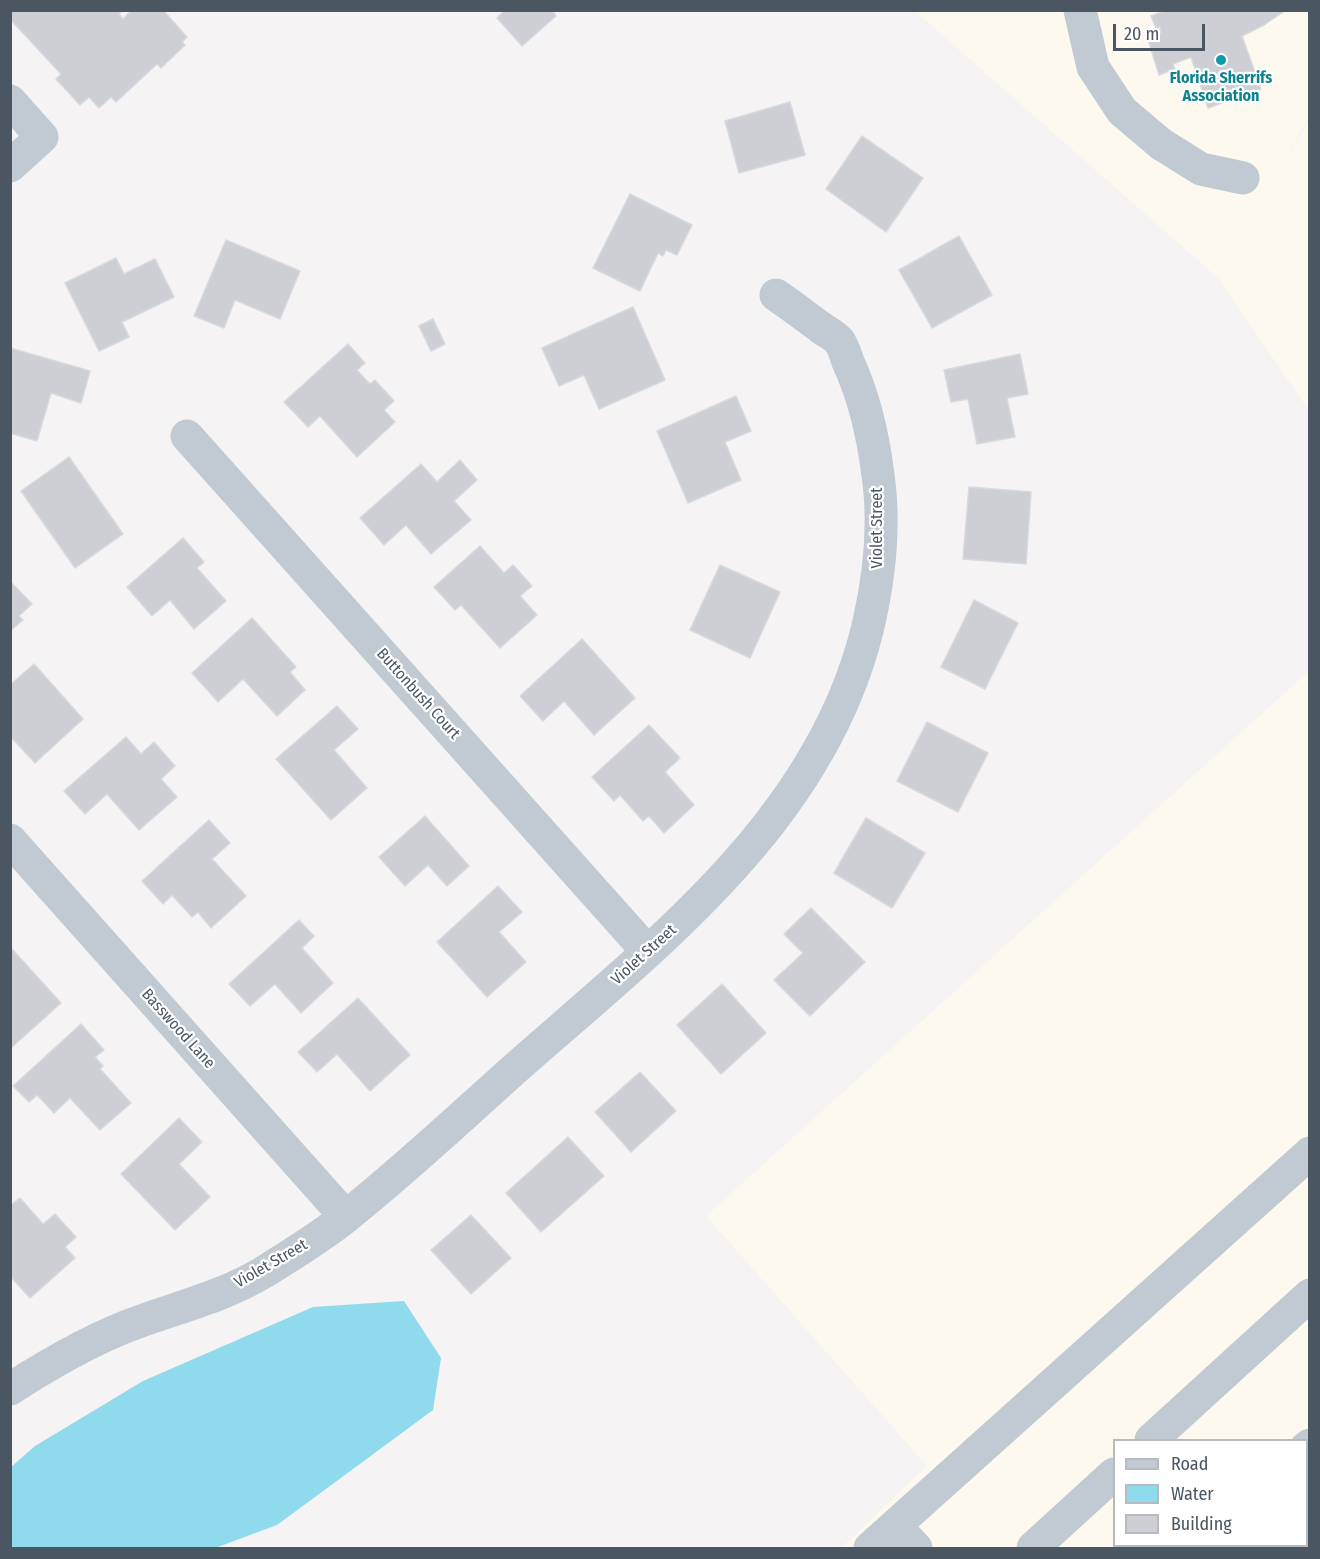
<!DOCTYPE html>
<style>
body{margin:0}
#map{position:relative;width:1320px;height:1559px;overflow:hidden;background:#f5f3f3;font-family:"Fira Sans Condensed",sans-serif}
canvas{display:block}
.frame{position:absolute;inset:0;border:12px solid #4a5661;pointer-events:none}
.legend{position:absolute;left:1113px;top:1439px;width:195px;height:108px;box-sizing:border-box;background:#fff;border:2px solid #b7bbc0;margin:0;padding:8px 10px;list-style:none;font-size:18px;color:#4a5661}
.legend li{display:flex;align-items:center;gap:12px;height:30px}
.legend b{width:30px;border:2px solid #b7bbc0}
.scale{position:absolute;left:1113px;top:24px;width:92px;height:27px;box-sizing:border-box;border:3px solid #4a5661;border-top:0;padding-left:8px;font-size:18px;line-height:21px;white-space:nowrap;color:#4a5661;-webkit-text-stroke:4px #fff;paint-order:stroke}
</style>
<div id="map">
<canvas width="1320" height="1559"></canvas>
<div class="frame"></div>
<ul class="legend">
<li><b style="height:8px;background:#c1cad2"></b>Road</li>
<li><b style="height:16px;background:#90daee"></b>Water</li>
<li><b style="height:16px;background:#cdcfd5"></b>Building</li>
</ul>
<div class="scale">20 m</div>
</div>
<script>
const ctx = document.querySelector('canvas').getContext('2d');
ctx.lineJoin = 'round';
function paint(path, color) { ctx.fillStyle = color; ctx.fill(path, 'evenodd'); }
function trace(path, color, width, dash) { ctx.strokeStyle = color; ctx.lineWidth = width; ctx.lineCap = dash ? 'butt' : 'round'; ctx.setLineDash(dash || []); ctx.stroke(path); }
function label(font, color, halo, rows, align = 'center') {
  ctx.font = font + ' "Fira Sans Condensed",sans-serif'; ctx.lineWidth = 4.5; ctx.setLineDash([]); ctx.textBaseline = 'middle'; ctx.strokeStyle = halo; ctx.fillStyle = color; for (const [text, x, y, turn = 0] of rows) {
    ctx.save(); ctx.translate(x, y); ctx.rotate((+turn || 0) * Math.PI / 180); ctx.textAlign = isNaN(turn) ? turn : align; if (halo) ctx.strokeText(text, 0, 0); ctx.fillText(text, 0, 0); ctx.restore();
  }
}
paint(new Path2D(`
 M915,11h394v105l-32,60 32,-57v292l-90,-132z
 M1309,671v859l-2,2 -1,-92h-192v106h178l-3,2h-448l86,-82 -221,-250z`), '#fdf9ef');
paint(new Path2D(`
 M404,1301l37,57 -8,52 -156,115 -62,23h-204v-81l24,-21 108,-65 170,-74z`), '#90daee');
const building = new Path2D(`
 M10,10h113l-4,4 4,5 9,-9h31l24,27 -5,5 3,3 -24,23 -4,-4 -41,38 -5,-5 -12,11 -10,-11 -9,8 -24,-26 5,-5 -51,-55z
 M505,10h47l4,6 -34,30 -25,-28z
 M1167,10h119l-22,15 -22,11 19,53 -53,19 -17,-51 -18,7 2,5 -16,6 -12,-39 14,-3 -1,-6 -4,1 -5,-12z
 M790,102l15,53 -66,18 -14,-52z
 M862,136l61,42 -37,54 -60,-43z
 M630,194l62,31 -15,30 -11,-5 -3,6 -5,-3 -18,38 -47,-23z
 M959,236l33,59 -60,33 -33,-58z
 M226,240l74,31 -20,48 -45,-19 -11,28 -30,-12z
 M116,258l8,16 31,-15 19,38 -52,25 7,15 -30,14 -34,-68z
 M633,307l32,73 -66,29 -15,-34 -25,11 -17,-38z
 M433,319l12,25 -14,7 -12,-25z
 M348,344l17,19 -8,7 13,14 5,-4 19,21 -10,9 11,12 -38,35 -37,-41 -12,11 -24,-25z
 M10,348l80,23 -9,32 -30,-10 -14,48 -27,-8z
 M1020,354l8,40 -21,4 8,39 -38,7 -9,-45 -17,3 -7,-32z
 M736,396l15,35 -26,11 16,38 -53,23 -31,-72z
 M69,457l54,77 -48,34 -54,-77z
 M460,460l17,20 -23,21 17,19 -40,34 -25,-29 -22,20 -24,-27 61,-54 16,18z
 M969,487l62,5 -5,72 -63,-5z
 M183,538l21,24 -7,6 29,33 -32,28 -24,-29 -18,16 -25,-29z
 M480,546l24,27 9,-8 19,21 -12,10 17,19 -37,33 -39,-43 -6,5 -21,-23z
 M720,565l60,27 -30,66 -60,-28z
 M10,581l22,23 -13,12 4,4 -13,11z
 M974,600l44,23 -33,66 -44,-22z
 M252,618l44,49 -6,5 15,18 -28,26 -34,-37 -25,23 -26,-29z
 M582,639l53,59 -41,37 -30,-34 -21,20 -23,-25z
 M34,664l49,55 -48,44 -25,-27v-51z
 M337,706l21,23 -24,21 33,38 -36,32 -55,-61z
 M927,722l61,31 -30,59 -61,-31z
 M649,725l31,33 -15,14 29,33 -30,28 -15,-17 -6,5 -23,-26 -6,6 -22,-24z
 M126,737l15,17 13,-12 21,24 -14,13 16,18 -38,33 -32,-36 -22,20 -21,-23z
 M425,816l44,50 -22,20 -19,-21 -23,21 -26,-29z
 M866,818l59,35 -33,55 -58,-35z
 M209,820l21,23 -18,16 34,37 -35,32 -13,-16 -6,5 -20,-22 -9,9 -21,-23z
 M498,886l24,26 -23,20 27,30 -39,35 -50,-55z
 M811,908l54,54 -55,54 -36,-36 29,-27 -19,-19z
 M299,920l15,16 -12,12 31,35 -32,30 -26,-29 -25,22 -21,-22z
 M12,949l49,54 -49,44 -2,-2v-94z
 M722,984l44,49 -45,41 -44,-49z
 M358,998l52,57 -40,36 -33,-37 -20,18 -19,-20z
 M81,1024l23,26 -9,7 8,9 -3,3 31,34 -31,27 -30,-32 -16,15 -17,-18 -8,7 -16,-16z
 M640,1072l36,39 -45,41 -36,-40z
 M179,1118l23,24 -23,22 31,33 -35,33 -54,-56z
 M568,1137l36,39 -63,56 -35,-39z
 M20,1198l23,26 12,-10 21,23 -11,10 10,11 -45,40 -20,-22v-70z
 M471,1215l40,43 -40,36 -40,-44z`);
paint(building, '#cdcfd5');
trace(building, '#d7d9de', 1.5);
trace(new Path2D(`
 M1080,10l13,57 29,44 39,33 40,25 42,9
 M10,101l32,36 -32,29
 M187,436l461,516
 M10,840l336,377
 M10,1389c42,-27 85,-52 131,-68 42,-15 85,-26 123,-49 28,-18 59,-36 84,-57 59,-47 114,-99 170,-149 142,-125 307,-250 351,-444 11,-49 16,-98 9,-147 -5,-40 -13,-77 -30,-113 -2,-6 -5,-16 -9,-21 -4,-5 -14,-10 -19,-14 -15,-11 -29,-22 -44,-32
 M1151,1440l159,-145
 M1306,1448l4,-3
 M895,1526l21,22
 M870,1548l440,-395
 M1033,1548l81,-74
 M1197,1548l3,-2`), '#c1cad2', 33);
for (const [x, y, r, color] of [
 [1221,60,6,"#0f9aa8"]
]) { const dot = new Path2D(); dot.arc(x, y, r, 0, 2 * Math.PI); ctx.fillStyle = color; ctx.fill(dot); trace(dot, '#fff', 2); }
label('bold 16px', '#0d838f', '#fff', [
 ["Florida Sherrifs",1221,79],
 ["Association",1221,97]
]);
label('16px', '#4a5661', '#fff', [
 ["Violet Street",878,528,-90],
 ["Buttonbush Court",418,694,48],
 ["Violet Street",644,955,-42],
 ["Basswood Lane",178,1029,48],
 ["Violet Street",271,1264,-30]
]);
</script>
